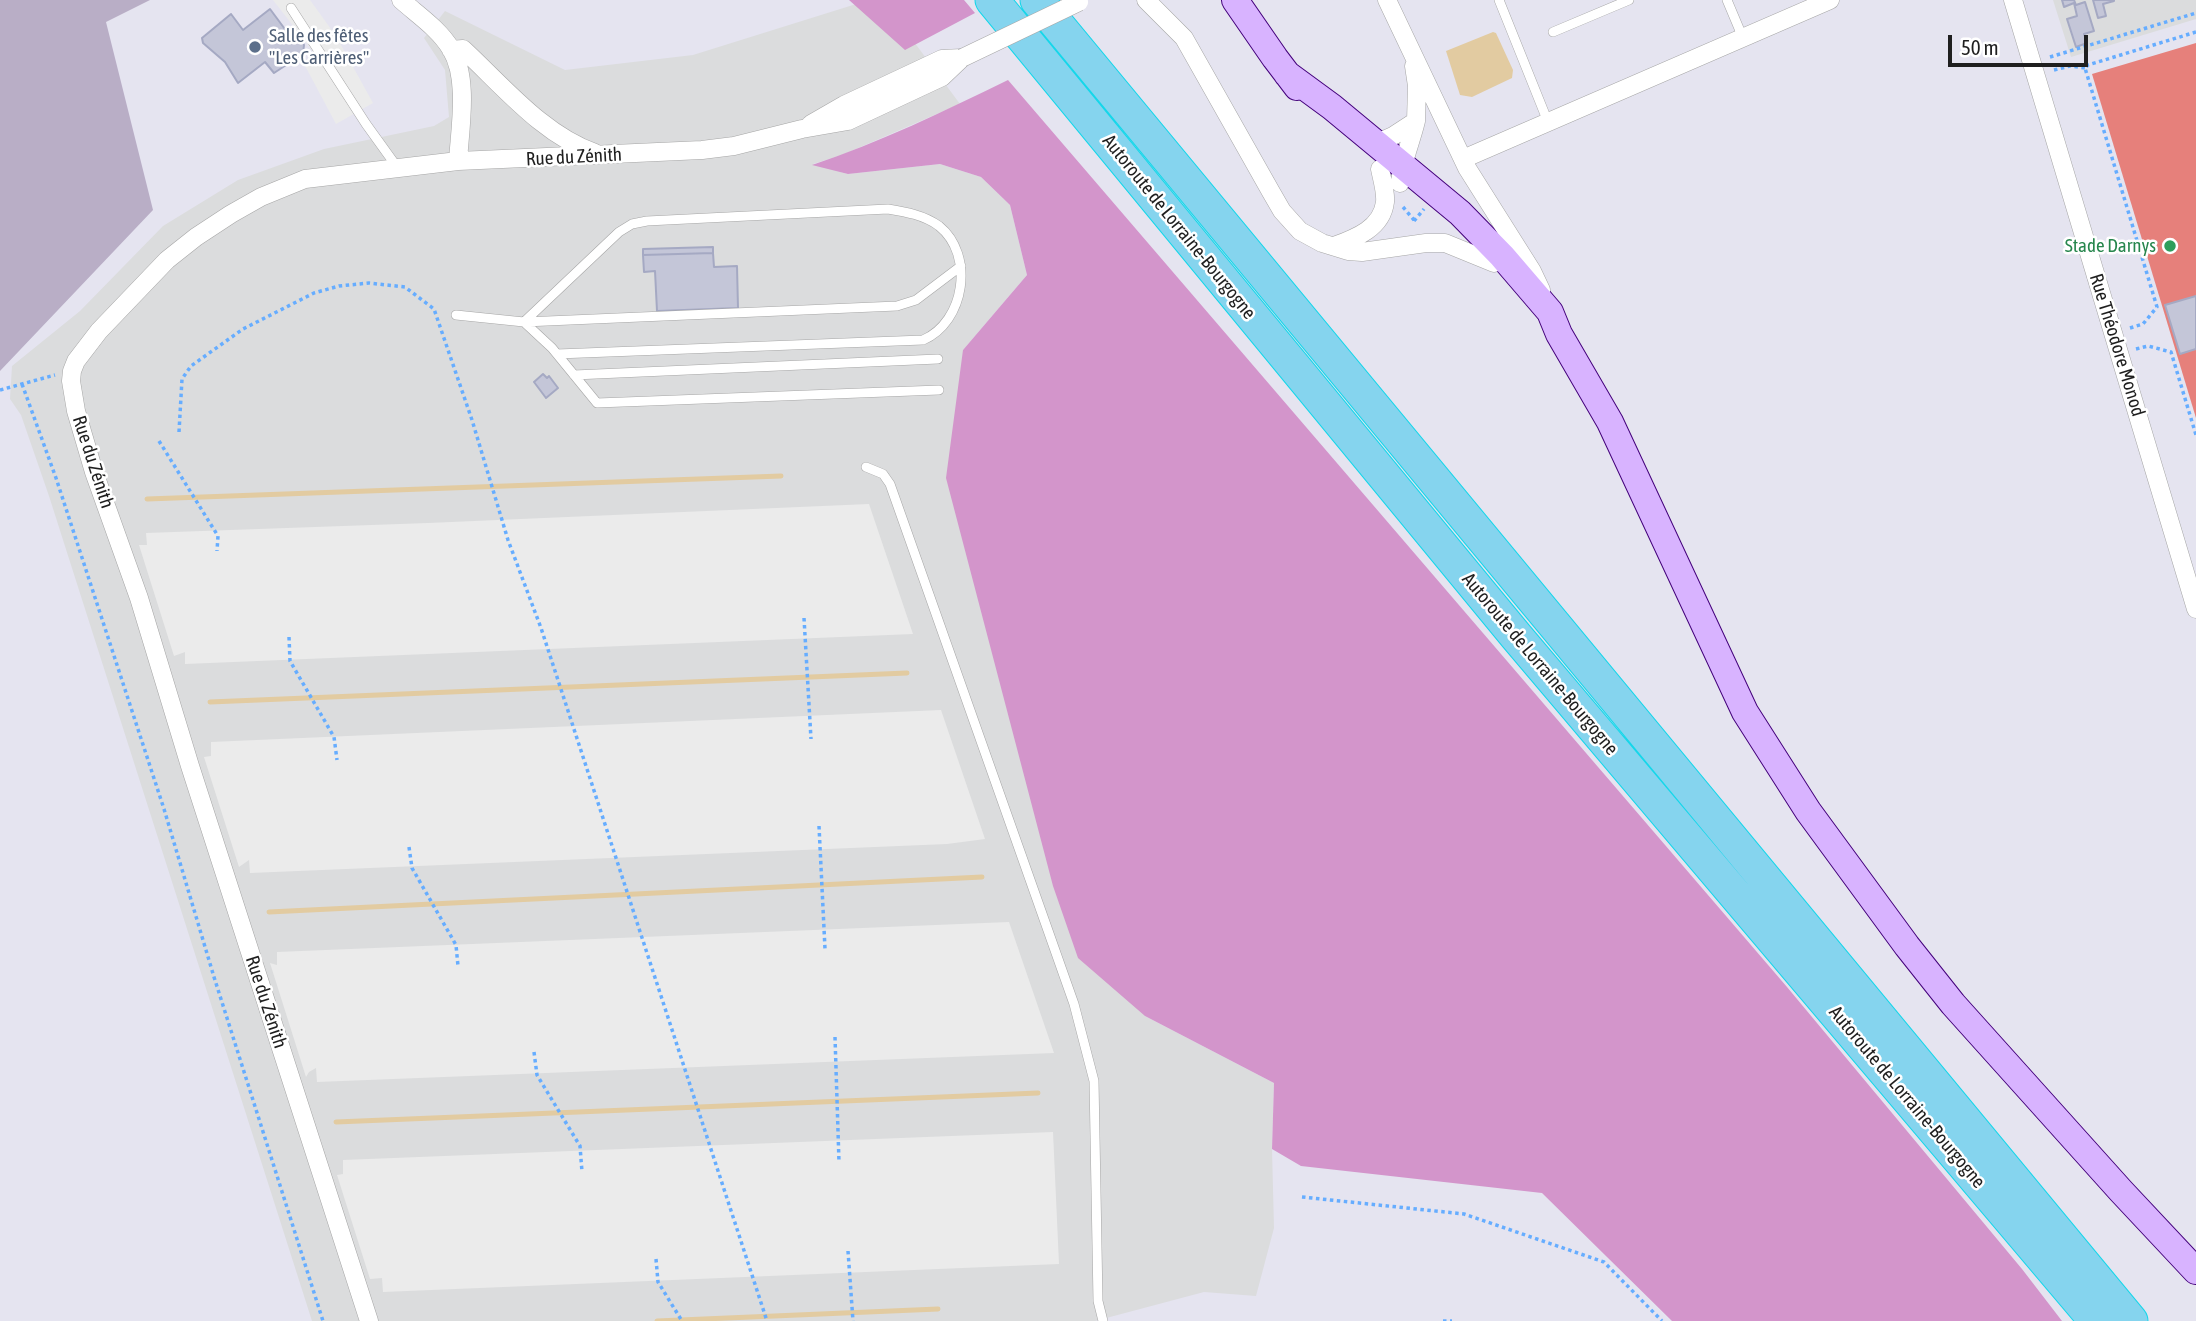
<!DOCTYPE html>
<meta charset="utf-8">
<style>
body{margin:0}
#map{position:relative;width:2196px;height:1321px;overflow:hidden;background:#e5e4f0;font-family:"Asap Condensed",sans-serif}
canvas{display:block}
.scale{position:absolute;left:1948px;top:35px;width:140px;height:32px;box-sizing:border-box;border:4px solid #1f1f1f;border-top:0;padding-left:9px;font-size:21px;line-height:24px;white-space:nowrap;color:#1f1f1f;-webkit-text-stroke:5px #fff;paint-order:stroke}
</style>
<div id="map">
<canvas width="2196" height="1321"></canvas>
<div class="scale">50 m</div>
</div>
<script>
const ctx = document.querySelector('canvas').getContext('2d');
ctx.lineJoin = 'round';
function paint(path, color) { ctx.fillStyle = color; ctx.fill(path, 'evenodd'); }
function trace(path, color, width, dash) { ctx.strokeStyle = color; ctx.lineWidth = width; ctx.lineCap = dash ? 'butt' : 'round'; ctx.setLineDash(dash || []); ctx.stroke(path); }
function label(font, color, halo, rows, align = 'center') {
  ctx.font = font + ' "Asap Condensed",sans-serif'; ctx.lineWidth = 5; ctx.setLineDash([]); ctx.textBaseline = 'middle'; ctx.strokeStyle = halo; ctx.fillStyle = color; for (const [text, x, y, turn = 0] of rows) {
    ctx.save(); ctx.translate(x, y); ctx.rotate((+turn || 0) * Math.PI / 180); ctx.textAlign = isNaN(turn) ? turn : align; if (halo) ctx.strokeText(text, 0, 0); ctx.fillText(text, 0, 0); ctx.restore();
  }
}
paint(new Path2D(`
 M869,0h14l77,104 -118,51 -29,9 35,10 92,-10 41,13 29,28 17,70 -64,75 182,666 129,67 -2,66 2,79 -18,68 -52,-4 -109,29h-783l-263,-825 -28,-81 -11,-16 2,-33 68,-55 83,-85 75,-46 86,-31 110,-23 15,-9 -4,-47 -21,-32 21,-27 120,59 128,-15z
 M2053,0h143v19l-125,38z`), '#dbdcdd');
paint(new Path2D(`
 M0,0h150l-44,22 47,188 -153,161z`), '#b9aec6');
paint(new Path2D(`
 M849,0h115l11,13 -70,37z
 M1008,80l779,907 235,282 40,52h-390l-130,-128 -241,-27 -29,-17 2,-66 -129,-67 -67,-58 -25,-72 -107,-408 17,-128 64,-75 -17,-70 -29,-28 -41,-13 -92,10 -36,-9c67,-22 132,-54 196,-85z`), '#d395cb');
paint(new Path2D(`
 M2196,43v375l-104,-344z`), '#e6807b');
paint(new Path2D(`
 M273,0h37l26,36 37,67 -37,21 -33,-62 12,-8z
 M869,504l44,130 -728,30v-12l-11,4 -35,-111h8l-1,-12 282,-10z
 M941,710l44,129 -38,5 -697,29 -1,-13 -10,7 -35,-110 7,-1v-14z
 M1009,922l45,131 -737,29 -1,-14 -7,4 -3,5 -36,-114 7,2v-13z
 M1053,1132l6,132 -676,28 -1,-14 -12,1 -33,-104 6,-1v-14z`), '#ebebeb');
paint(new Path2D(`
 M1493,32l3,1 17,37 -1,8 -40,19 -12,-2 -14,-44z`), '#e2cba1');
trace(new Path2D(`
 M147,499l634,-23
 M210,702l697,-29
 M269,912l713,-35
 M336,1122l702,-29
 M657,1321l281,-12`), '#e2cba1', 5);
const building = new Path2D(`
 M2062,0h12l2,5 9,-3 9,29 -10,3 3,9 -11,4 -9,-28 10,-3 -3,-13 -10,4z
 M2093,0h21v1l-11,3 3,12 -8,2z
 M270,9l23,31 5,-4 4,4 2,5 -1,9 -29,19 -9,-11 -27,21 -13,-21 -22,-19 -1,-5 29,-24 12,16z
 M713,247v6l-70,2v-6z
 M713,253l1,14 23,-1 1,42 -81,3 -2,-40 -11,1 -1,-17z
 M2196,296v53l-16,5 -15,-49z
 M543,374l4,4 2,-2 9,12 -12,10 -12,-16z`);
paint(building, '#c4c6d8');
trace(building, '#a5a9c3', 2);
const lane = new Path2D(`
 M1499,0l49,122
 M1727,0l16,38
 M291,8l75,116 31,43
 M1553,32l76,-32
 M456,315l68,7 28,26 45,55 342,-13
 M524,322l95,-90 13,-8 15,-3 241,-12c18,3 36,6 51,17 36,29 26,96 -16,114l-366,14
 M524,322l373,-16 19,-6 45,-34
 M574,375l364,-16
 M866,467l17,7 7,10 184,520 20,77 4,220 5,20`);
const street = new Path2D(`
 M401,0c17,15 38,29 50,49 18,29 9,79 7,112
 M1146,0l38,38 87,154 11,19 18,20 22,12 26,8 14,1 64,-9h19l49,20
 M1387,0l80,168 65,103 9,19
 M2013,0l183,609
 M451,50l12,-1c40,37 80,86 132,104
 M811,124l33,-19 98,-46 20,-1
 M1375,144l18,-8 23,-15 1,-35 -3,-20
 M1463,159l367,-159
 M1400,183c2,-21 11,-41 16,-62
 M1334,246c22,-8 48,-18 51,-44 1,-10 -3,-23 -5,-33
 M369,1321l-179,-555 -51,-168 -45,-126 -18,-61 -5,-30 1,-10 4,-10 23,-30 68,-71 29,-23 35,-23 30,-17 44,-18 153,-18 244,-11 32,-4 68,-17 46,-8 94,-44 20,-19`);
const secondary = new Path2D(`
 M1235,0l40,58 22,29
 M1287,74l45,33 128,106 42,43 48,56 9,22 51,88 135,290 63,99 99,135 46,58 168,187 75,80`);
const highway = new Path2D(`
 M992,0l524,636 580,685
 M1037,0l1094,1321`);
trace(lane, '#a6a6a6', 10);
trace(street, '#a6a6a6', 19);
trace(secondary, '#43007b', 28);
trace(highway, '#15d7ea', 35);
trace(new Path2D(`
 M2050,57l146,-44
 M2054,70l16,-4 15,2
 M1403,207l11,13
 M1414,221l10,-12
 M2130,328l13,-4 14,-17 -72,-239 3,-3 108,-33
 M2136,349l12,-3 23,6 25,83
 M22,384l34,94 108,331 50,168 109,344
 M0,390l55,-15
 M179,432l3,-53 9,-13 52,-37 71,-36 25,-7 30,-3 36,4 29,22 38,111 36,120 33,88 226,693
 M159,441l59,95 -1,15
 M804,618l7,121
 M289,637l1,24 44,76 3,23
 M819,826l6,123
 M409,847l3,21 44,77 2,21
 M835,1037l4,125
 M534,1052l3,23 43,71 2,26
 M1302,1197l162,17 140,48 58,59
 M848,1251l5,70
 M656,1259l2,23 24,39
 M1443,1321h9`), '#66adff', 3.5, [3.5, 3.5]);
trace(lane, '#fff', 9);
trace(street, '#fff', 18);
trace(secondary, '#d8b3ff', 26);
trace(highway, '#85d4ee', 33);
const streetBridge = new Path2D(`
 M962,58l117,-56`);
trace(streetBridge, '#a6a6a6', 19, []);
trace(streetBridge, '#fff', 18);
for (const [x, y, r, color] of [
 [255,47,7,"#5c6f8a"],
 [2170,246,7,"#2e9e5b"]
]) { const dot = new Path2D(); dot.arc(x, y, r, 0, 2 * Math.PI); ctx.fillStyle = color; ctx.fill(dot); trace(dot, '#fff', 2.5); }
label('19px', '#4e5e75', '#fff', [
 ["Salle des fêtes",269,36],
 ["\"Les Carrières\"",269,58]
], 'left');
label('19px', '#1f1f1f', '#fff', [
 ["Rue du Zénith",574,157,-3],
 ["Autoroute de Lorraine-Bourgogne",1179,227,51],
 ["Rue Théodore Monod",2117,345,73],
 ["Rue du Zénith",93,462,72],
 ["Autoroute de Lorraine-Bourgogne",1540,664,50],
 ["Rue du Zénith",266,1002,72],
 ["Autoroute de Lorraine-Bourgogne",1907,1097,50]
]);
label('19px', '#27864d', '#fff', [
 ["Stade Darnys",2156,246]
], 'right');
</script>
